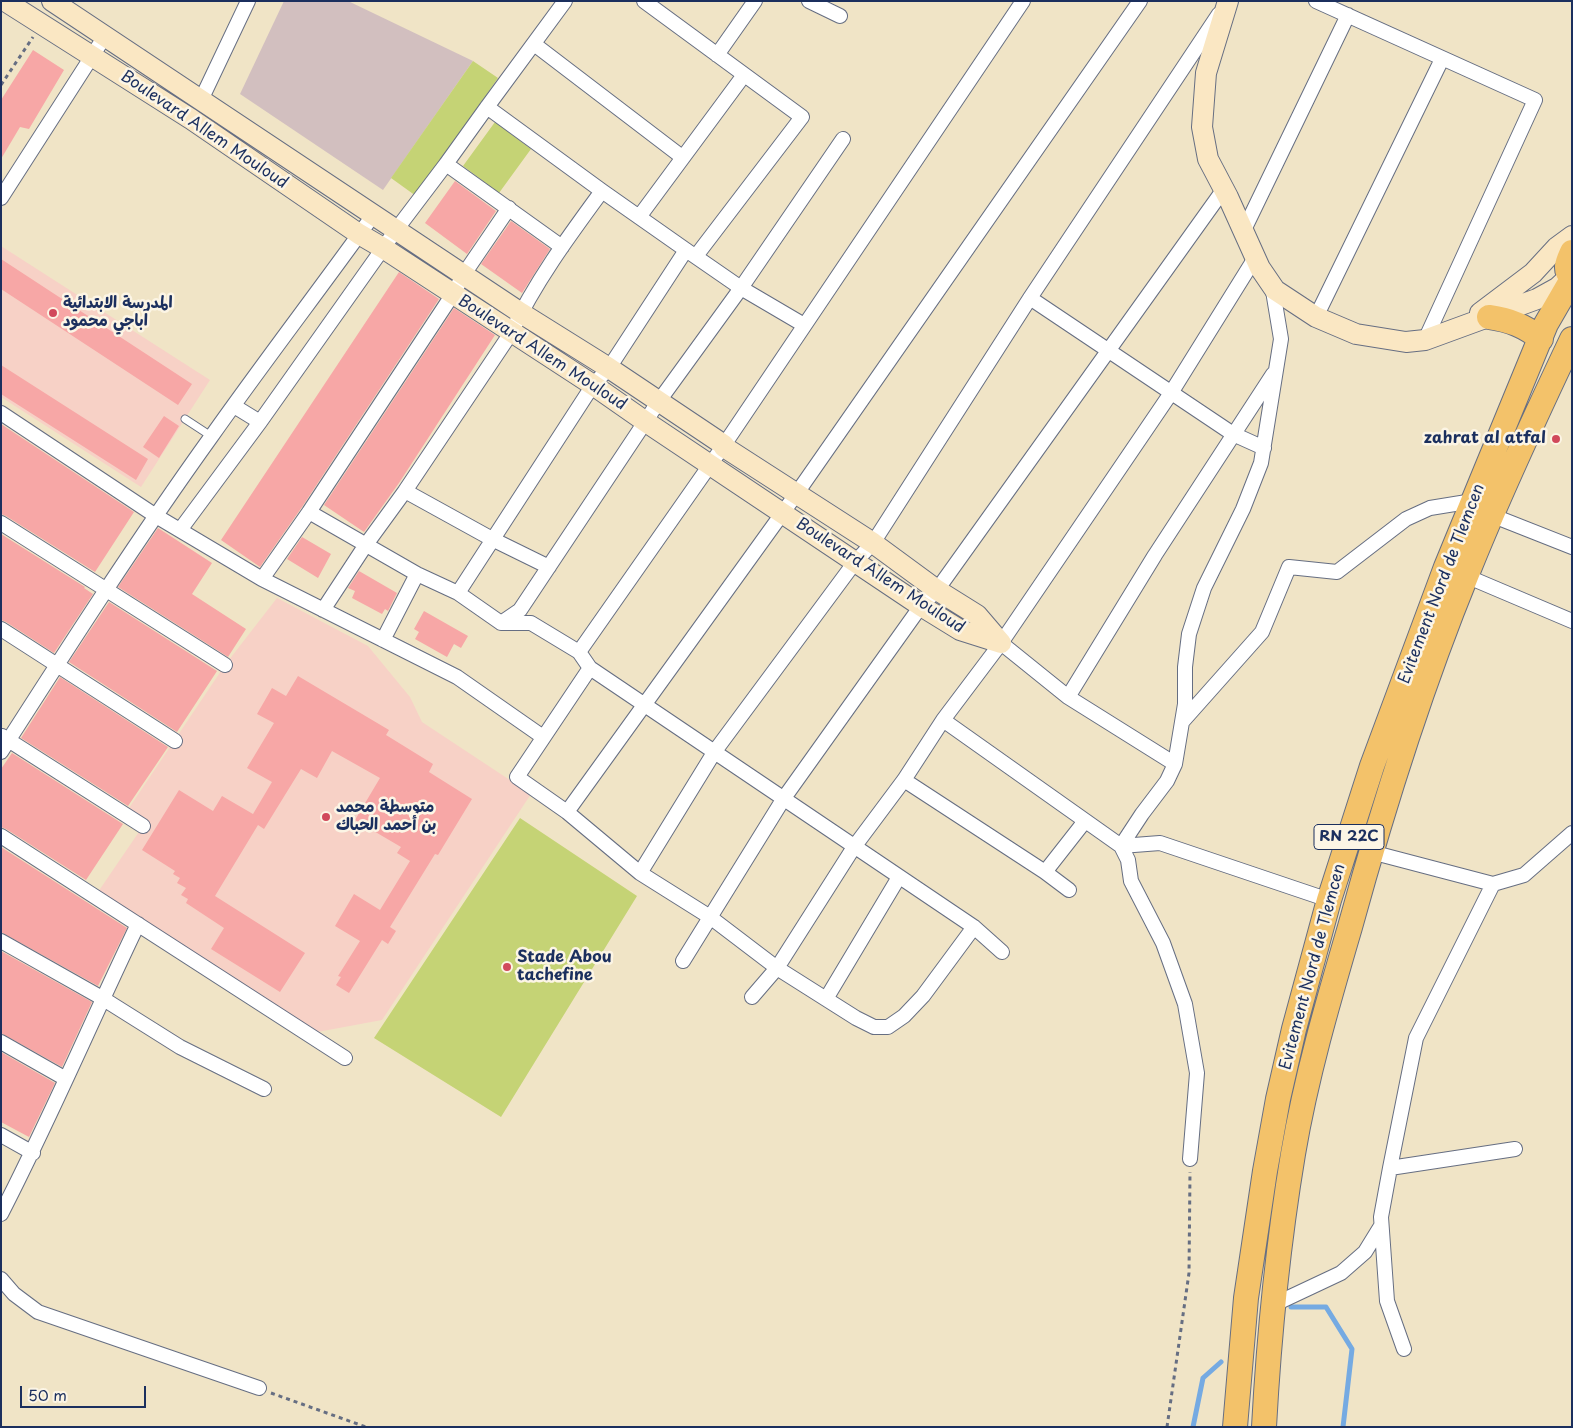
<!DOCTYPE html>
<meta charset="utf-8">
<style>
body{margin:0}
#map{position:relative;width:1573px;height:1428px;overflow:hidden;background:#f0e4c6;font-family:"Playpen Sans",sans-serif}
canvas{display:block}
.frame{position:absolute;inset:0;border:2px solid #1b2f5e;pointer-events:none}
.scale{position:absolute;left:20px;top:1386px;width:126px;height:22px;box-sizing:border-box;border:2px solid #1b2f5e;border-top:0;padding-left:6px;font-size:15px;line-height:18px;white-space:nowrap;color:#1b2f5e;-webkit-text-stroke:4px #fcf5e5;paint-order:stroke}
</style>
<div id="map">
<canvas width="1573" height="1428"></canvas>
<div class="frame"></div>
<div class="scale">50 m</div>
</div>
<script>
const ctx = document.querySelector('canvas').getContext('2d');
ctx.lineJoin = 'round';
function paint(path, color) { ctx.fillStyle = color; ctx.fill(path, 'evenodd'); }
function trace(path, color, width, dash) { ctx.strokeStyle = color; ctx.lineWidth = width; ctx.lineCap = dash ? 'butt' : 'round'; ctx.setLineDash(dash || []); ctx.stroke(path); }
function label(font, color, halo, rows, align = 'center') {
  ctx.font = font + ' "Playpen Sans","Playpen Sans Arabic",sans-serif'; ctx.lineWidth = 5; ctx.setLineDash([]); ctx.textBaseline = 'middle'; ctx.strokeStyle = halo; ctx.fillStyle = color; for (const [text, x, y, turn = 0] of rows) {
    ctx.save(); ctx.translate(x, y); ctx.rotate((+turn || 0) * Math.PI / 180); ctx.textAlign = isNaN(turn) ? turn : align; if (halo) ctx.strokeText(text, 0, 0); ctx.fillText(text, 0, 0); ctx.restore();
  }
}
paint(new Path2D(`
 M1,246l209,134 -69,107 -140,-90z
 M277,598l91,48 42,51 12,25 109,72 -149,226 -70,13 -214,-141 47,-69 -18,-12 98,-146z`), '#f7d1c6');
paint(new Path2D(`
 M284,1h64l125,60 -90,129 -143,-96z`), '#d2bfbf');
paint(new Path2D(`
 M473,61l25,17 -82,118 -25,-18z
 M495,122l36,27 -32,44 -36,-27z
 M520,818l117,78 -136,221 -127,-79z`), '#c5d375');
trace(new Path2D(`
 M1291,1307h35l26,42 -9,78
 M1193,1427l10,-49 18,-16`), '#75aae2', 5);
paint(new Path2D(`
 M33,50l31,20 -35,59 -9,-2 -19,32v-59z
 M455,181l41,30 -29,43 -42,-31z
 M511,221l39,28 -28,44 -41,-29z
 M1,259l191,125 -14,21 -177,-116z
 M399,272l40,27 -137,208 -42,60 -39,-27z
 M454,308l41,27 -96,148 -35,49 -40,-27z
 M1,365l147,94 -12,21 -135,-86z
 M164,416l15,10 -20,32 -16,-11z
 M1,424l133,88 -39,60 -89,-56 -5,-2z
 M158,528l54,35 -20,31 54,35 -18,28 -110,-70z
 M1,534l84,53 -1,1 9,6 -39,59 -48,-31 -5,-2z
 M302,537l29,17 -13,24 -31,-19z
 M359,571l38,22 -9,18 -3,-2 -3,5 -30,-16 3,-7 -7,-3z
 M109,602l108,69 -40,61 -108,-70z
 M424,611l44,25 -7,12 -7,-4 -7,13 -32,-18 4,-7 -5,-3z
 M298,676l91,54 -3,5 47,29 -4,8 43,27 -34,56 -3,-1 -45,73 6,4 -8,13 -6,-4 -33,53 -13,-8 5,-8 -3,-1 22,-35 -25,-15 19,-32 26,16 30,-49 -13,-8 4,-6 -46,-27 25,-42 -48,-27 -15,27 -16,-9 -37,60 -6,-4 -43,71 90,57 -25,39 -69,-43 13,-21 -38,-25 2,-4 -7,-4 5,-7 -9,-5 3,-5 -7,-4 2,-3 -33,-21 37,-60 34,21 9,-15 31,18 19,-32 -25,-14 27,-45 -17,-9 15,-26 14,8z
 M60,677l108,70 -40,59 -107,-68z
 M12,753l111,71 -37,56 -80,-51 -5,-2v-58z
 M1,847l126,81 -29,58 -97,-54z
 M1,951l91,51 -30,65 -61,-34z
 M1,1052l54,31 -26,54 -28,-15z`), '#f7a7a6');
const service = new Path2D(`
 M185,419l26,17`);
const minor = new Path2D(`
 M644,1l158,116 -106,139
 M809,1l31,15
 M1316,1l219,99 -110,240
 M534,44l148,113
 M717,55l38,-54
 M201,100l47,-99
 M487,107l115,84 84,59 55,38 63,37
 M446,164l116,83
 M1,198l104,-162
 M639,217l105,-142
 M1243,232l105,-217
 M1030,298l203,136 31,14
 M1316,317l126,-258
 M234,406l26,16
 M1,413l155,103 106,63 195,98 86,60
 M405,491l87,48 57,28
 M309,512l108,62 41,19 43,30h30l48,29 11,16 384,259 28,25
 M1491,515l81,32
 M1,523l224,142
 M180,530l80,-108 136,-192 50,-66 41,-57 78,-106
 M1466,576l106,45
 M262,579l47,-67 144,-218 11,-20 45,-66
 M458,593l135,-208 16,-17 77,-118
 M323,610l42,-64 40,-55 106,-158c24,-51 58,-97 91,-142
 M501,623l19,-13 139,-209 82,-113 102,-149
 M1,629l174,112
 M383,640l34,-66
 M1001,643l67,54 107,67
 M579,652l145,-207 299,-444
 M590,668l-73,109 50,35 73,61 70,44 67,51 79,50 18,9h14l16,-11 19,-20 51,-69
 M1068,697l87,-142 118,-181
 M943,720l178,126 7,14 3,21 32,62 22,61 12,69 -7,86
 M1182,722l80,-90 27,-65 48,5 69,-53 24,-11 43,-7
 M2,736l141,90
 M1,752c68,-106 136,-212 210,-315 53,-75 109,-148 163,-223
 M904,780l141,92 24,18
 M567,812l230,-319 343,-492
 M1,836l344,222
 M1121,846l21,-32 25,-33 8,-17 10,-60v-37l4,-33 15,-46 39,-79 18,-46 20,-124 -9,-54
 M1121,846l39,-3 169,57
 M1371,852l122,32 31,-9 48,-42
 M1045,872l40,-51
 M640,873l75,-122 140,-189 18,-19 157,-245 189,-284
 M1,941l101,57 78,49 84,42
 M683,961l101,-163 137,-192 16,-16 287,-401
 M752,997l25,-29 77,-121 50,-67 39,-60 58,-77 170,-250 84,-135
 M826,999l73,-122
 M1,1042l65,37
 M1,1135l32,18
 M1390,1168l125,-19
 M1,1214c49,-95 91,-194 137,-290
 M1,1279l13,15 24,18 221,76
 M1273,1305l68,-32 24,-21 16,-26
 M1404,1349l-17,-48 -6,-84 9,-49 26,-130 77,-154`);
const secondary = new Path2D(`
 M5,1l186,118 168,115 24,14 210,137 53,37 275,184 39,24 41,13
 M52,1l469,312 88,55 115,77v2l149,96 64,47 40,25 24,28
 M1228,1l-22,72 -4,54 6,32 20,38 32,71 15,22 41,27 40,17 50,8 19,-2 112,-41 20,-11 13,-12
 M1480,313l53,-40 24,-26 15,-11`);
const trunk = new Path2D(`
 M1572,252c-4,9 -9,18 0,25
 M1489,317c21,3 36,9 52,22
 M1235,1427l11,-129 19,-127 13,-72 16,-70 35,-129 43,-134 74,-199 100,-243 26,-45
 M1264,1427c5,-92 14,-183 29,-273 13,-77 35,-152 57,-227 33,-120 70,-238 117,-353 32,-80 68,-157 105,-235`);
trace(service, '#666e82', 9);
trace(minor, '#666e82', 16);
trace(secondary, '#666e82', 22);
trace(trunk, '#666e82', 26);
trace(new Path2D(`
 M1,85l32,-48
 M271,1393l95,34
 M1167,1427l22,-154 1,-101`), '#666e82', 3, [4, 4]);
trace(service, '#fff', 7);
trace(minor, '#fff', 14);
trace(secondary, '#fae7c3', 20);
trace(trunk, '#f3c26a', 24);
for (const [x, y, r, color] of [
 [53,313,5,"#d1495b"],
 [1556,439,5,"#d1495b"],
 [326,817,5,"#d1495b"],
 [507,967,5,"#d1495b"]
]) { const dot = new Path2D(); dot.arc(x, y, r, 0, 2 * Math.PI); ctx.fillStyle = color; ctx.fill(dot); trace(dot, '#fcf5e5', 2); }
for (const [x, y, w] of [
 [1349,837,70]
]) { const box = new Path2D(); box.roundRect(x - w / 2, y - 12.5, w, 25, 4); ctx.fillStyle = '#fcf5e5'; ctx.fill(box); trace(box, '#1b2f5e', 1); }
label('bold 15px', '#1b2f5e', null, [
 ["RN 22C",1349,837]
]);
label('16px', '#1b2f5e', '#fcf5e5', [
 ["Boulevard Allem Mouloud",204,130,34],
 ["Boulevard Allem Mouloud",542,353,33],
 ["Boulevard Allem Mouloud",880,576,33],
 ["Evitement Nord de Tlemcen",1442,584,-69],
 ["Evitement Nord de Tlemcen",1313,967,-75]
]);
label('bold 16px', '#1b2f5e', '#fcf5e5', [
 ["المدرسة الابتدائية",63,304],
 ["اباجي محمود",63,322],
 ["zahrat al atfal",1546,439,"right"],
 ["متوسطة محمد",336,808],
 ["بن أحمد الحباك",336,826],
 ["Stade Abou",517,958],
 ["tachefine",517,976]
], 'left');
</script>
